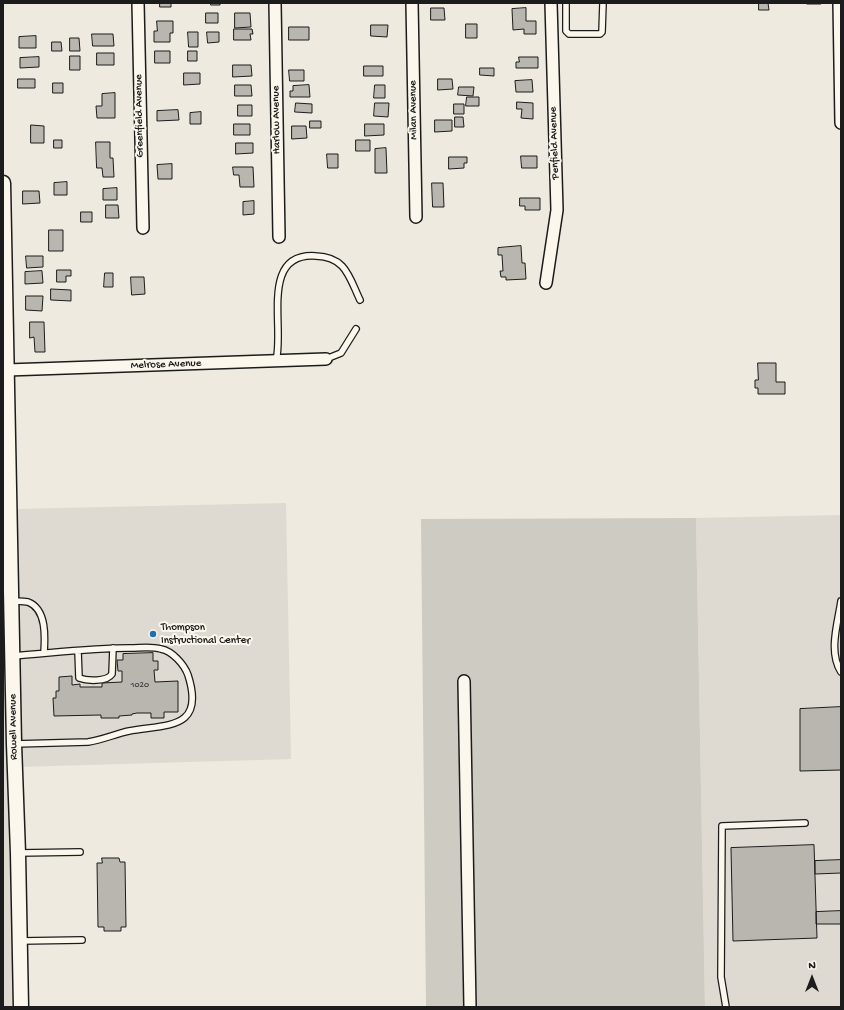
<!DOCTYPE html>
<style>
body{margin:0}
#map{position:relative;width:844px;height:1010px;overflow:hidden;background:#eeeadf;font-family:"Gochi Hand",sans-serif}
canvas{display:block}
.frame{position:absolute;inset:0;border:4px solid #1c1c1c;pointer-events:none}
.north{position:absolute;left:792px;top:958px;width:40px;height:40px;-webkit-text-stroke:3px #fbf7ec;paint-order:stroke;rotate:0deg;font-size:11px;font-weight:700;line-height:16px;text-align:center;color:#1c1c1c}
.north::after{content:'';display:block;margin:auto;width:14px;height:18px;background:#1c1c1c;clip-path:polygon(50% 0,100% 100%,50% 72%,0 100%)}
</style>
<div id="map">
<canvas width="844" height="1010"></canvas>
<div class="frame"></div>
<div class="north">N</div>
</div>
<script>
const ctx = document.querySelector('canvas').getContext('2d');
ctx.lineJoin = 'round';
function paint(path, color) { ctx.fillStyle = color; ctx.fill(path, 'evenodd'); }
function trace(path, color, width, dash) { ctx.strokeStyle = color; ctx.lineWidth = width; ctx.lineCap = dash ? 'butt' : 'round'; ctx.setLineDash(dash || []); ctx.stroke(path); }
function label(font, color, halo, rows, align = 'center') {
  ctx.font = font + ' "Gochi Hand",sans-serif'; ctx.lineWidth = 4; ctx.setLineDash([]); ctx.textBaseline = 'middle'; ctx.strokeStyle = halo; ctx.fillStyle = color; for (const [text, x, y, turn = 0] of rows) {
    ctx.save(); ctx.translate(x, y); ctx.rotate((+turn || 0) * Math.PI / 180); ctx.textAlign = isNaN(turn) ? turn : align; if (halo) ctx.strokeText(text, 0, 0); ctx.fillText(text, 0, 0); ctx.restore();
  }
}
paint(new Path2D(`
 M3,347l11,660h-11z
 M286,503l5,256 -272,8 -5,-258z
 M841,515v492h-136l-9,-489z`), '#dedad1');
paint(new Path2D(`
 M696,518l9,489h-279l-5,-488z`), '#ceccc2');
const building = new Path2D(`
 M160,3h11v4h-11z
 M211,3h9v2h-9z
 M759,3h9l1,7h-10z
 M807,3h14v1h-14z
 M431,8h13l1,12h-14z
 M526,8v13h10v13h-12v-5l-11,1 -1,-21z
 M206,13h12v10h-12z
 M235,13h15l1,14 -16,1z
 M157,21h16v12h-3v9h-16v-11h3z
 M466,24h11v14h-11z
 M371,25h17l-1,12 -16,-1z
 M289,27h20v13h-20z
 M234,29h18l1,5h-3l1,6h-17z
 M188,32h10v15h-9z
 M207,32h12v10l-11,1z
 M92,34h21l1,12h-21z
 M36,36v12h-17v-11z
 M70,38h9l1,13h-10z
 M52,42h9l1,9h-10z
 M155,51h15v12h-15z
 M188,51h9v10h-9z
 M97,53h17v12h-17z
 M70,56h10v14h-10z
 M39,57v10l-19,1v-10z
 M519,57h19v11h-22v-6h3z
 M233,65h18l1,11 -19,1z
 M364,66h19v10h-19z
 M480,68h14v8l-14,-1z
 M289,70h15v11h-14z
 M184,73h16v11l-16,1z
 M18,79h17v9h-17z
 M438,79h14l1,10 -15,1z
 M532,80l1,12h-17l-1,-11z
 M53,83h10v10h-10z
 M235,85h16l1,11h-17z
 M309,85l1,12h-20v-6h3v-5z
 M375,85h10v13h-11z
 M459,87h15l-1,9 -15,-1z
 M115,93v25h-18l-1,-12h6v-12z
 M467,97h12v9h-13z
 M517,102l16,1v16l-12,-1 1,-9h-5z
 M296,103l16,1v9l-17,-1z
 M375,103h14l-1,14 -14,-1z
 M454,104h10v10h-10z
 M238,105h14v11h-14z
 M178,110l1,10 -22,1v-10z
 M201,112v12h-11v-11z
 M455,117h8l1,10h-9z
 M435,120h17v11l-17,1z
 M310,121h11v7h-11z
 M234,124h16v11h-16z
 M365,124h19v11l-19,1z
 M31,125l13,1v17h-13z
 M292,126h14l1,12 -15,1z
 M54,140h8v8h-8z
 M356,140h14v11h-14z
 M96,142h14v16h3l1,19h-11l-1,-9h-5z
 M236,143h17v10l-17,1z
 M386,148l1,25h-12v-24z
 M327,154h11v14h-10z
 M521,156h16v12h-15z
 M449,157h18v6h-3v5l-15,1z
 M172,164v15h-14l-1,-14z
 M233,167h20l1,20h-14l-1,-12h-5z
 M67,182v13h-13v-12z
 M432,183h11l1,24h-11z
 M117,188v12h-14v-11z
 M23,191h16l1,12 -17,1z
 M520,198h20v12h-15v-4h-5z
 M254,201v13l-11,1v-13z
 M106,205h12l1,13h-13z
 M81,212h11v10h-11z
 M49,230h14v21h-14z
 M521,246l1,17h3l1,16 -20,1v-3h-5l-1,-6h3l-1,-16h-4v-7z
 M26,256h17v11l-16,1z
 M57,270h14v6h-5v6h-9z
 M42,271l1,12 -18,1v-12z
 M105,273h8v14h-9z
 M131,277h13l1,17 -13,1z
 M51,289l20,1v11l-20,-1z
 M26,296h17l-1,15 -16,-1z
 M30,322h14l1,30h-10l-1,-15 -4,1z
 M758,363h18v19h9v12h-27v-6h-3v-8h3z
 M153,653v8h5v9h-4l1,12 23,-1v31h-14v6h-13v-5h-14l-5,1v1l-13,1v2h-18v-3l-47,1 -1,-18h3v-7h3v-14l13,-1v9l8,-1v3h22v-4l20,-1v-11h-4l-1,-11h6v-6z
 M841,707v63l-41,1v-62z
 M814,845l3,93 -84,3 -2,-93z
 M102,858h17l1,4h5l1,65h-5v4h-17v-4h-6l-1,-64h5z
 M841,860v13l-26,1v-13z
 M841,911v13h-25v-12z`);
paint(building, '#b9b6af');
trace(building, '#1c1c1c', 1);
const service = new Path2D(`
 M566,3v28l3,3h31l2,-2 1,-29
 M326,359l15,-6 15,-24
 M276,361c9,-33 -17,-109 40,-105 30,1 33,21 44,44
 M841,601c-3,22 -13,50 0,71
 M12,602c5,-1 10,-1 16,0 19,7 17,36 16,51
 M78,651l1,27c8,3 28,4 33,-4l1,-26
 M12,656c40,-3 79,-8 118,-8 10,0 21,-2 31,1 11,2 23,15 27,26 18,56 -23,49 -59,56 -14,3 -27,9 -41,11l-74,2
 M18,853l62,-1
 M20,941l62,-1
 M726,1007l-5,-30 1,-151 83,-3`);
const minor = new Path2D(`
 M138,3l5,225
 M275,3l4,234
 M412,3l4,214
 M839,3l2,120
 M546,283l11,-73 -6,-207
 M7,370l319,-11
 M464,681l6,326`);
const tertiary = new Path2D(`
 M3,183l11,561 4,109 3,154`);
trace(service, '#1c1c1c', 8);
trace(minor, '#1c1c1c', 14);
trace(tertiary, '#1c1c1c', 17);
trace(service, '#fbf7ec', 5.5);
trace(minor, '#fbf7ec', 11);
trace(tertiary, '#fbf7ec', 14);
for (const [x, y, r, color] of [
 [153,634,4,"#1f6fb2"]
]) { const dot = new Path2D(); dot.arc(x, y, r, 0, 2 * Math.PI); ctx.fillStyle = color; ctx.fill(dot); trace(dot, '#fbf7ec', 1.5); }
label('9px', '#434241', null, [
 ["1020",140,686]
]);
label('11px', '#1c1c1c', '#fbf7ec', [
 ["Milan Avenue",414,110,-91],
 ["Greenfield Avenue",140,116,-91],
 ["Harlow Avenue",277,120,-91],
 ["Penfield Avenue",555,143,-92],
 ["Melrose Avenue",166,365,-2],
 ["Rowell Avenue",14,727,-91]
]);
label('11px', '#1c1c1c', '#fbf7ec', [
 ["Thompson",161,628],
 ["Instructional Center",161,641]
], 'left');
</script>
